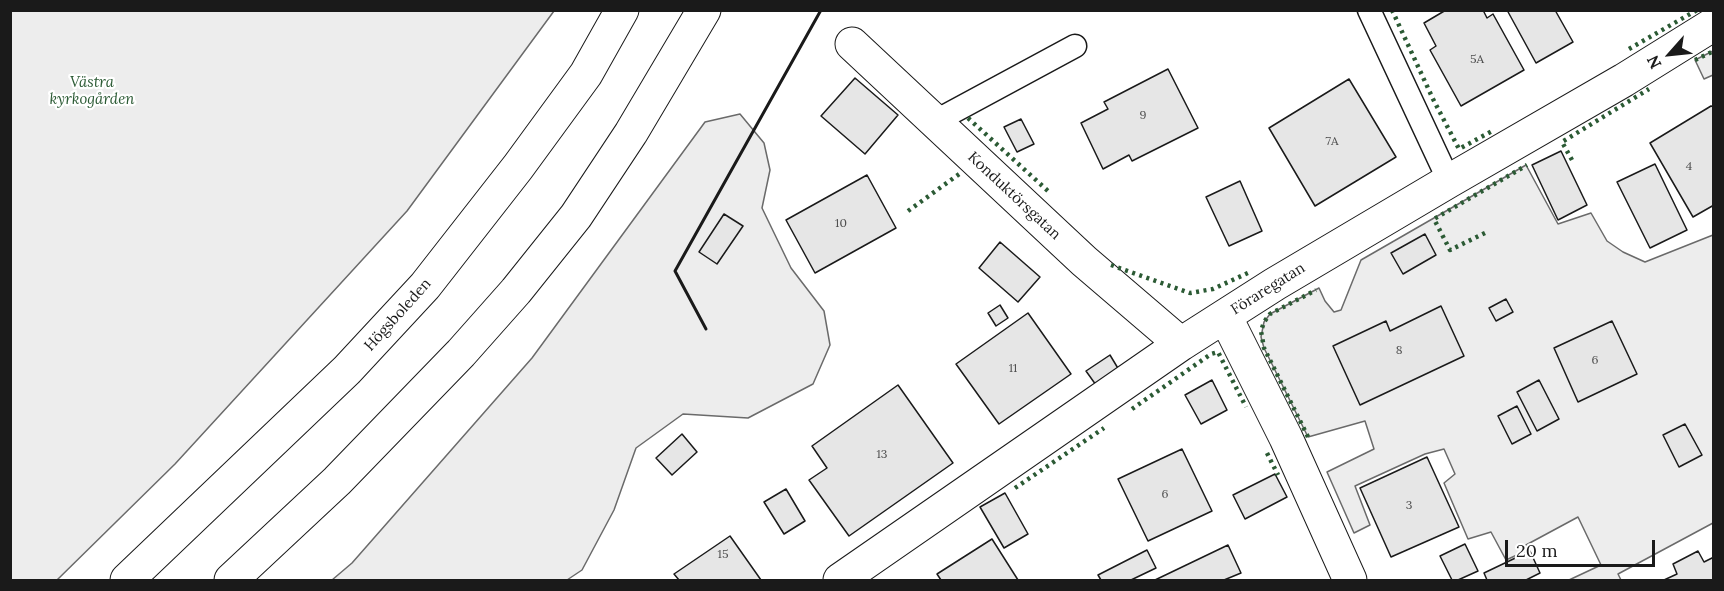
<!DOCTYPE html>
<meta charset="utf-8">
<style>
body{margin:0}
#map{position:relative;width:1724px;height:591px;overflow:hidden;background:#fff;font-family:Lora,serif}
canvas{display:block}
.frame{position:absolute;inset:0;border:12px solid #1a1a1a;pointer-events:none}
.north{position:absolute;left:1640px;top:24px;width:60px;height:60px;-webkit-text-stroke:4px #fff;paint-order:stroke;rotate:243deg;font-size:16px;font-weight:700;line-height:24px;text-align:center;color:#1a1a1a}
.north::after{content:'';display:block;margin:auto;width:21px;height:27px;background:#1a1a1a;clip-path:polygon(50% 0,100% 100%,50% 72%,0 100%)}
.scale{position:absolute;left:1505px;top:540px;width:150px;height:27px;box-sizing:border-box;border:3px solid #1a1a1a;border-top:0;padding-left:8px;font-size:18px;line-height:21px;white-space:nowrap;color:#1a1a1a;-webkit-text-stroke:4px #fff;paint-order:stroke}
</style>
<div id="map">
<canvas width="1724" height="591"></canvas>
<div class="frame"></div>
<div class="north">N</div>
<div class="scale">20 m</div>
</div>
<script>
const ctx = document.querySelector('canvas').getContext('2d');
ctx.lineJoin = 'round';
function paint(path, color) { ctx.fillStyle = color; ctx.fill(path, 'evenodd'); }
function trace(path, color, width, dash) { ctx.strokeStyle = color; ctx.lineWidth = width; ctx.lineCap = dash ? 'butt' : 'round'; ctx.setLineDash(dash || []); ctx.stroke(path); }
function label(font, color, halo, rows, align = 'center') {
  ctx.font = font + ' Lora,serif'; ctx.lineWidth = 4.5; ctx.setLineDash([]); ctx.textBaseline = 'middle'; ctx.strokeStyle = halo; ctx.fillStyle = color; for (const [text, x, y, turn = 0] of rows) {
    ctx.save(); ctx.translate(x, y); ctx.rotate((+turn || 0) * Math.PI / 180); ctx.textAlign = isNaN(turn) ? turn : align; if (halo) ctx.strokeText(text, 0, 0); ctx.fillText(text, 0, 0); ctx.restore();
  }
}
const built = new Path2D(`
 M10,11h544l-147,200 -232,253 -118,116h-46z
 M1713,51v24l-9,4 -9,-19z
 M740,114l24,29 6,27 -8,38 29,60 33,43 6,34 -17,39 -65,34 -65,-4 -47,34 -22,62 -32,60 -15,10h-235l20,-17 180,-205 173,-236z
 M1526,165l32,59 33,-11 16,28 16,11 22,10 68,-27v288l-95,51 3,6h-52l32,-15 -23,-48 -52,28 2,5 -22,10 -15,-28 -23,7 -24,-56 11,-9 -11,-25 -19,5 -70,32 15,39 -16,8 -27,-61 47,-23 -9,-28 -57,16 -44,-89 -3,-11 3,-15 6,-8 49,-26 6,13 9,11 7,-2 20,-50z`);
paint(built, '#ededed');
trace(built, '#6a6a6a', 1.5);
const building = new Path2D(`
 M1446,10h37l4,8 6,-4 31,56 -63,36 -31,-56 6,-4 -12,-23z
 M1507,10h48l18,32 -37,21z
 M1168,69l30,59 -66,33 -3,-6 -26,14 -22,-46 27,-14 -4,-7z
 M855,78l43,37 -33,39 -44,-38z
 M1349,79l47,78 -81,49 -46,-78z
 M1711,106l3,1v98l-21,12 -43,-74z
 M1021,119l13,25 -17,8 -13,-25z
 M1561,151l26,54 -29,15 -26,-55z
 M1655,164l32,66 -37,18 -33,-66z
 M867,175l29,53 -81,45 -29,-53z
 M1240,181l22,50 -33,15 -23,-49z
 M724,214l19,12 -26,38 -18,-12z
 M1425,234l11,21 -33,19 -12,-21z
 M1000,242l40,35 -22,25 -39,-34z
 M1506,299l7,13 -17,9 -7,-13z
 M1000,305l8,13 -12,8 -8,-13z
 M1441,306l23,50 -104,49 -27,-59 53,-25 4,10z
 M1028,313l43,61 -72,50 -43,-60z
 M1612,321l25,53 -59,28 -24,-54z
 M1110,355l9,15 -23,15 -10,-14z
 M1212,380l15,30 -26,14 -16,-29z
 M1539,380l20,39 -22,12 -20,-39z
 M898,385l55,78 -104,73 -40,-56 18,-12 -15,-22z
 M1517,406l14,28 -19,10 -14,-28z
 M1685,424l17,31 -23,12 -16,-32z
 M682,434l15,18 -25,23 -16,-17z
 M1182,449l30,62 -64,30 -30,-62z
 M1427,457l32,70 -68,30 -31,-69z
 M1275,474l12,23 -42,22 -12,-24z
 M786,489l19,32 -21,13 -20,-32z
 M1005,493l23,41 -24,14 -24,-41z
 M730,536l31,44h-82l-5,-6z
 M992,539l26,41h-77l-4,-6z
 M1465,544l13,27 -20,9h-6l-12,-24z
 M1228,545l13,28 -17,7h-69z
 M1147,550l9,18 -25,12h-30l-3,-5z
 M1530,551l10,22 -14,7h-39l-3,-7z
 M1698,551l6,11 10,-5v23h-50l13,-6 -4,-10z`);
paint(building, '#e6e6e6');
trace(building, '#1a1a1a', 1.5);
const lane = new Path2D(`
 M1369,10l80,171
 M936,121l139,-75`);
const street = new Path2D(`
 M852,44l232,217 97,83
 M1225,316l61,122 64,142
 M840,580l341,-236 94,-60 174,-103 175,-101 90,-56`);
const secondary = new Path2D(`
 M127,580l220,-210 78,-84 93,-119 68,-93 36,-64
 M231,580l106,-99 124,-128 55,-62 60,-75 55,-83 73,-123`);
trace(lane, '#1a1a1a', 25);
trace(street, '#1a1a1a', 35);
trace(secondary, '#1a1a1a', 35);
trace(lane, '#fff', 22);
trace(street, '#fff', 33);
trace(secondary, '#fff', 33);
trace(new Path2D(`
 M1392,10l41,89 26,50 35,-19
 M1629,49l68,-39
 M1695,60l19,-9
 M968,118l80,73
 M1572,160l-10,-18 87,-53
 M908,211l54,-39
 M1485,233l-35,17 -16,-31 93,-54
 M1111,265l79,28 23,-4 37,-17
 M1132,409l79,-55 7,-2 28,55
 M1308,437l-44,-89 -3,-17 3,-9 6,-8 46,-24
 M1267,453l11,22
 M1015,488l89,-60`), '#2b5a34', 4.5, [3, 4.5]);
trace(new Path2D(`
 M706,329l-31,-58 146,-261`), '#1a1a1a', 3);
label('12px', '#4d4d4d', null, [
 ["5A",1477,60],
 ["9",1143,116],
 ["7A",1332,142],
 ["4",1689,167],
 ["10",841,224],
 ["8",1399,351],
 ["6",1595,361],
 ["11",1013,369],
 ["13",882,455],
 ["6",1165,495],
 ["3",1409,506],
 ["15",723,555]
]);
label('italic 15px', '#2b5a34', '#fff', [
 ["Västra",92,83],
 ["kyrkogården",92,100]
]);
label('15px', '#1a1a1a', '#fff', [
 ["Konduktörsgatan",1014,196,43],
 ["Föraregatan",1268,289,-32],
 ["Högsboleden",398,315,-48]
]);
</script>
